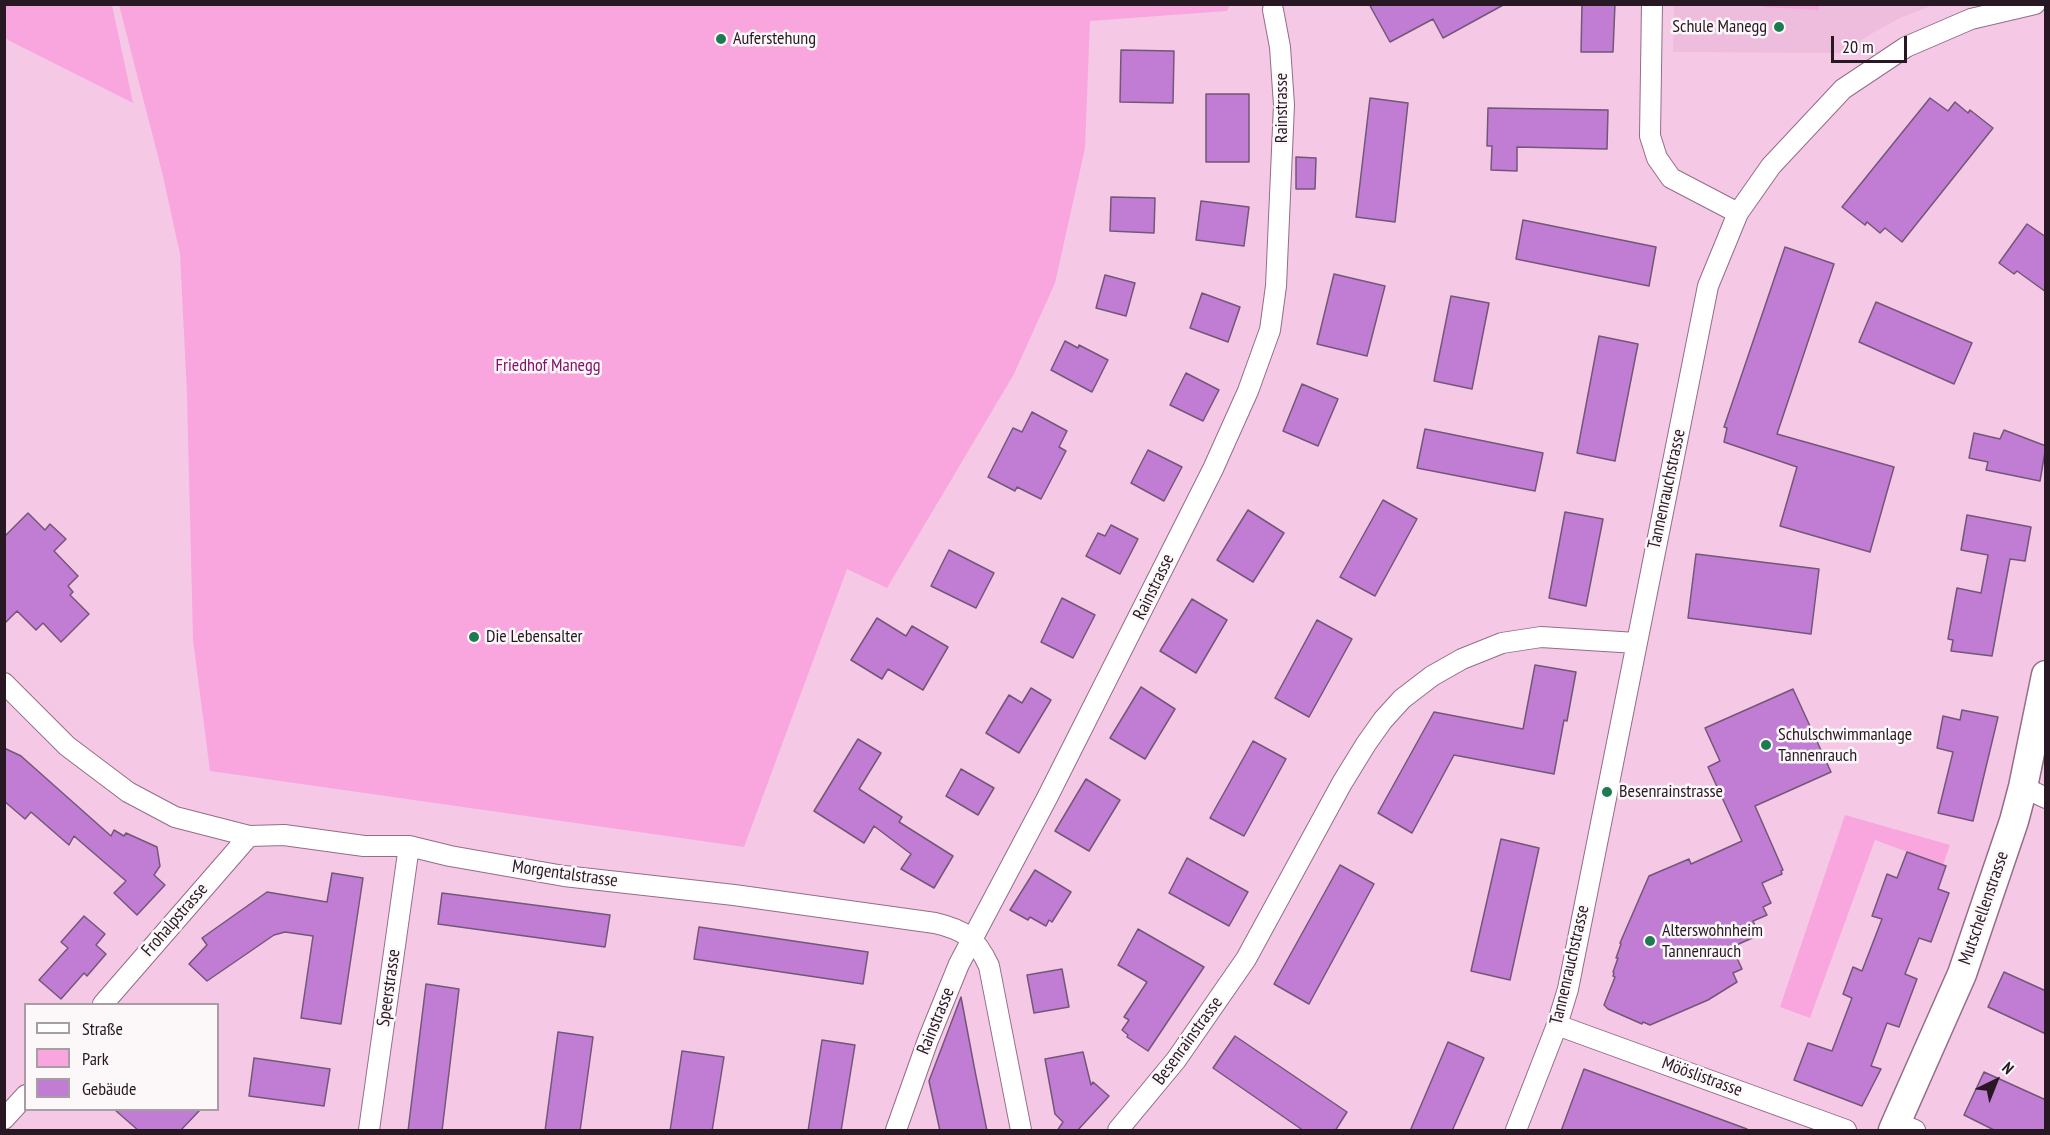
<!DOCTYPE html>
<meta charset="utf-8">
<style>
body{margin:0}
#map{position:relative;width:2050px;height:1135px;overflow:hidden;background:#f5c9e6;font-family:"PT Sans Narrow",sans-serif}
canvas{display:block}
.frame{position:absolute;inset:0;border:6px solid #281823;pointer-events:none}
.legend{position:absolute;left:24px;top:1003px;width:195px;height:108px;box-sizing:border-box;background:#fcf8fa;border:2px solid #a79ea4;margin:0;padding:8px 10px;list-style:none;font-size:18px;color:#281823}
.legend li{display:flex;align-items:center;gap:12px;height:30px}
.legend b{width:30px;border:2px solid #a79ea4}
.north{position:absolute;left:1966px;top:1051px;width:60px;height:60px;-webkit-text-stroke:4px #fcf8fa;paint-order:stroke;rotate:43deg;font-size:16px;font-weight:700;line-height:24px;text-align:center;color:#281823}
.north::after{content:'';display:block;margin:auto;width:21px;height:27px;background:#281823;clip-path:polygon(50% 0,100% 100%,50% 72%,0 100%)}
.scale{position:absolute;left:1831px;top:36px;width:76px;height:27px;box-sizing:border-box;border:3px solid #281823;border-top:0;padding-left:8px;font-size:18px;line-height:21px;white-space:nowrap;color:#281823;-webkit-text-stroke:4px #fcf8fa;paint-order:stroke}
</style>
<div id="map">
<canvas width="2050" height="1135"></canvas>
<div class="frame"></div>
<ul class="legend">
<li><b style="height:8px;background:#fff"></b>Straße</li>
<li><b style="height:16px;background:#f9a6df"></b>Park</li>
<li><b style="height:16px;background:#c17cd3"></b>Gebäude</li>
</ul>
<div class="north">N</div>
<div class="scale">20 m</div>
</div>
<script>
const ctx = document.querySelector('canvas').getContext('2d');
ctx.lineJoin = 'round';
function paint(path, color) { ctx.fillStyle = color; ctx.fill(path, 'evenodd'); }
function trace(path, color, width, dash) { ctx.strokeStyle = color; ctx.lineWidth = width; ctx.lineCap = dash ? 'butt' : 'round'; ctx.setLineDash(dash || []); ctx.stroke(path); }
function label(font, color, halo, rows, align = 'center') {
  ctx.font = font + ' "PT Sans Narrow",sans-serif'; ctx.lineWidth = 5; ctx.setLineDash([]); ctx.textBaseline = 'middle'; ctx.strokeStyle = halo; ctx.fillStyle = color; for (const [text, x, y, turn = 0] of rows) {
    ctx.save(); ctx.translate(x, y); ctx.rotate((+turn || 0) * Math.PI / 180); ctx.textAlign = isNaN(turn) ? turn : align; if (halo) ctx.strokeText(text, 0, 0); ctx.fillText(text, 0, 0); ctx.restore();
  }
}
paint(new Path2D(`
 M1674,5h259l-33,13 -31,17 -26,18 -170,-1z`), '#eebcdd');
paint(new Path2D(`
 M5,4l107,1 21,98 -125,-63 -3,-3z
 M119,5v-1l1111,1 -3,6 -137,10 -5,127 -30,135 -41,91 -127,214 -40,-19 -103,278 -534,-76 -17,-131 -6,-246 -7,-140 -18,-82z
 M1765,5h54v5l-55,-3z
 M1845,815l105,30 -7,20 -68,-25 -65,178 -30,-11z`), '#f9a6df');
const building = new Path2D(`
 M1369,4h136l-62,34 -10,-19 -43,23z
 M1582,4h33l-2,48h-32z
 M1121,50l53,1 -1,52 -53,-1z
 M1206,94h43v68h-43z
 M1370,98l38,5 -13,119 -39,-5z
 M1930,98l18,13 7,-9 13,11 2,-3 23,18 -91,114 -17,-14 -5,5 -13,-11 -2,3 -23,-18z
 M1488,108l120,2 -1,39 -90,-2v24l-26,-1 1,-24h-5z
 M1296,157l20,1 -1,31h-19z
 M1111,197l44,1 -1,35 -44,-2z
 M1201,201l48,6 -5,39 -48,-6z
 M1523,220l133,27 -7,39 -133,-27z
 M2027,224l19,13v55l-29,-21 -3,3 -15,-11z
 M1785,247l49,17 -57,170 117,33 -24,85 -90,-26 17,-59 -73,-25 3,-14 -3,-1z
 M1334,274l51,12 -18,70 -50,-12z
 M1105,275l30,8 -9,33 -30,-8z
 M1202,293l38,14 -12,35 -38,-14z
 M1451,296l38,7 -17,86 -38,-8z
 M1876,302l96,41 -18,41 -95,-42z
 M1599,336l39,8 -23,117 -38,-8z
 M1065,341l13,7 1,-3 29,15 -16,32 -41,-22z
 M1186,373l33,17 -16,31 -33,-16z
 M1302,384l36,15 -20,47 -35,-15z
 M1032,412l35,19 -8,16 7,4 -25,48 -24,-12 -2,4 -27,-14 25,-49 9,4z
 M1425,429l118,24 -8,38 -118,-23z
 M2004,430l42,16 -6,35 -54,-11 2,-8 -19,-4 5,-25 26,6z
 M1148,450l34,17 -18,34 -33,-18z
 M1383,500l34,19 -42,77 -35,-19z
 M1248,510l36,23 -31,49 -36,-22z
 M1565,512l38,7 -17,87 -37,-8z
 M28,513l17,17 5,-6 16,15 -12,12 24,25 -10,10 5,6 -3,3 19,19 -28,28 -18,-19 -7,7 -19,-19 -13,13v-87z
 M1967,515l64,12 -6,34 -15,-2 -18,97 -41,-5 2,-11 -5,-1 9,-51 24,5 7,-38 -27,-5z
 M1111,525l27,14 -18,35 -34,-18 12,-23 7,3z
 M949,550l45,23 -18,35 -45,-22z
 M1696,554l123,15 -8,65 -123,-16z
 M1062,598l33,17 -22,43 -32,-16z
 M1192,599l35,21 -31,53 -36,-22z
 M877,618l29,18 6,-10 36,21 -25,43 -35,-21 -6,10 -31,-19z
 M1317,620l35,19 -43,78 -34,-19z
 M1535,665l41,7 -9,49 -3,-1 -10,54 -100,-19 -42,78 -34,-20 56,-101 89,17z
 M1141,687l34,22 -30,50 -35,-21z
 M1031,688l20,12 -32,53 -33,-20 23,-38 13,8z
 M1793,689l38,83 -76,34 28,64 -2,1 1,3 -20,9 9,20 -8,4 4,8 -14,6 6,14 -27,12 10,22 -9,4 4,9 -29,18 -58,25 -7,-3 -1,2 -34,-15 -4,-4 11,-28 -2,-1 1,-3 -1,-1 5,-14h-2l5,-14 -1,-1 29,-67 40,-17 2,5 51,-23 -34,-74 12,-6 -15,-33z
 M1962,710l36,7 -25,104 -35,-8 15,-61 -16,-4 6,-32 17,4z
 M858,739l23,14 -22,36 43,28 -3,5 54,34 -19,32 -33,-19 10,-15 -37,-28 -10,17 -50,-32z
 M1253,741l33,18 -42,77 -34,-18z
 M4,748l17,8 90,80 3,-6 10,6 2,-3 31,14 3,19 -6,9 11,10 -28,30 -23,-22 12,-12 -52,-45 -5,9 -38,-33 -6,7 -21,-18z
 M961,769l33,19 -16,27 -32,-19z
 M1086,779l34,21 -31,51 -34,-20z
 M1501,839l38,9 -29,132 -39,-9z
 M1907,852l39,14 -8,23 11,4 -18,49 -12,-4 -14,36 12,5 -18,48 -12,-4 -16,43 10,3 -19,37 -68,-26 14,-37 24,8 20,-53 -9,-4 10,-27 9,4 20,-52 -10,-3 15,-42 10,4z
 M1187,858l61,34 -19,34 -60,-33z
 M1340,865l34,19 -65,120 -35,-20z
 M1035,870l36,22 -19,30 -3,-2 -3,6 -16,-9 -2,3 -18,-10z
 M332,873l31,5 -22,146 -40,-6 12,-82 -28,-4 -11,3 -67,46 -18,-17 18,-19 -5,-7 65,-46 60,10z
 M442,893l168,22 -5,32 -167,-23z
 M84,916l21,18 -9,11 10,9 -19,22 -3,-3 -23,26 -22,-19 29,-32 -7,-6z
 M699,927l169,25 -5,32 -169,-25z
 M1138,929l66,38 -56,84 -21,-14 1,-2 -6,-5 7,-10 -5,-3 23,-35 -29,-17z
 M1062,969l7,38 -35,6 -7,-38z
 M2004,972l42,19v43l-58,-27z
 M426,984l33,5 -17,142h-34z
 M961,997l14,74 12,60h-47l-11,-50z
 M558,1032l35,5 -13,94h-35z
 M1235,1036l112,76 -12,19h-31l-91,-63z
 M822,1040l33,5 -14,86h-33z
 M1448,1042l36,16 -32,73h-42z
 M682,1051l42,6 -12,74h-42z
 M1083,1052l8,33 2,-3 16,14 -32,35h-20l6,-9 -8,-8 -10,-55z
 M254,1058l76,11 -6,37 -75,-10z
 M1584,1069l163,60v2h-186z
 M1984,1072l62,28v31h-50l-32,-16z
 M115,1110h85l-20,21h-41z`);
paint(building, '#c17cd3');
trace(building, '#725779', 1.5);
const street = new Path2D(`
 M1652,4l-2,132 7,22 14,20 67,35
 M4,683l63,63 61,46 47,25 74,19 35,-1 80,11h45l41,10 114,20 170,19 201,28c30,7 41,15 54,43l32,164
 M2023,787l23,11
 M103,1004l146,-168
 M1557,1025l289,105
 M4,1119l22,-24
 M1897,1123l18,7
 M369,1130l40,-284
 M896,1130l32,-90 31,-76 88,-166 166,-329 35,-78 22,-61 6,-44 8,-181 -4,-58 -7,-37
 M1118,1130l58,-70 70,-101 96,-176 24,-39 17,-24 19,-21 30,-23 30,-17 40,-16 39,-6 95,6
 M1516,1130l41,-105 11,-36 140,-703 30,-73 33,-47 72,-77 63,-42 65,-28 64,-15`);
const secondary = new Path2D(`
 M1893,1130l69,-156 52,-153 9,-34 23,-112`);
trace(street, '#946d87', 22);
trace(secondary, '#946d87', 31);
trace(street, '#fff', 20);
trace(secondary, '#fff', 28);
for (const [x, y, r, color] of [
 [1779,27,6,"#1d7b51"],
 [721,39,6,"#1d7b51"],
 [474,637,6,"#1d7b51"],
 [1766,745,6,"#1d7b51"],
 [1607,792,6,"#1d7b51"],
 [1650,941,6,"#1d7b51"]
]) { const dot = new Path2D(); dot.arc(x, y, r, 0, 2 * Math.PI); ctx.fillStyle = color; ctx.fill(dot); trace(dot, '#fcf8fa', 2); }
label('18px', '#281823', '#fcf8fa', [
 ["Schule Manegg",1767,27,"right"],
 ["Auferstehung",733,39],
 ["Die Lebensalter",486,637],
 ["Schulschwimmanlage",1778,735],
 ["Tannenrauch",1778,756],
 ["Besenrainstrasse",1619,792],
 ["Alterswohnheim",1662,931],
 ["Tannenrauch",1662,952]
], 'left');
label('18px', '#281823', '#fcf8fa', [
 ["Rainstrasse",1282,108,-90],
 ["Tannenrauchstrasse",1667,489,-78],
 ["Rainstrasse",1154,587,-64],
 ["Morgentalstrasse",565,874,8],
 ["Mutschellenstrasse",1984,908,-71],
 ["Frohalpstrasse",175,920,-49],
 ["Tannenrauchstrasse",1570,965,-77],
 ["Speerstrasse",389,988,-82],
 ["Rainstrasse",936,1021,-68],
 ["Besenrainstrasse",1188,1041,-54],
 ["Mööslistrasse",1702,1077,20]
]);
label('18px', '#84106c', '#fcf8fa', [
 ["Friedhof Manegg",548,366]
]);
</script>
